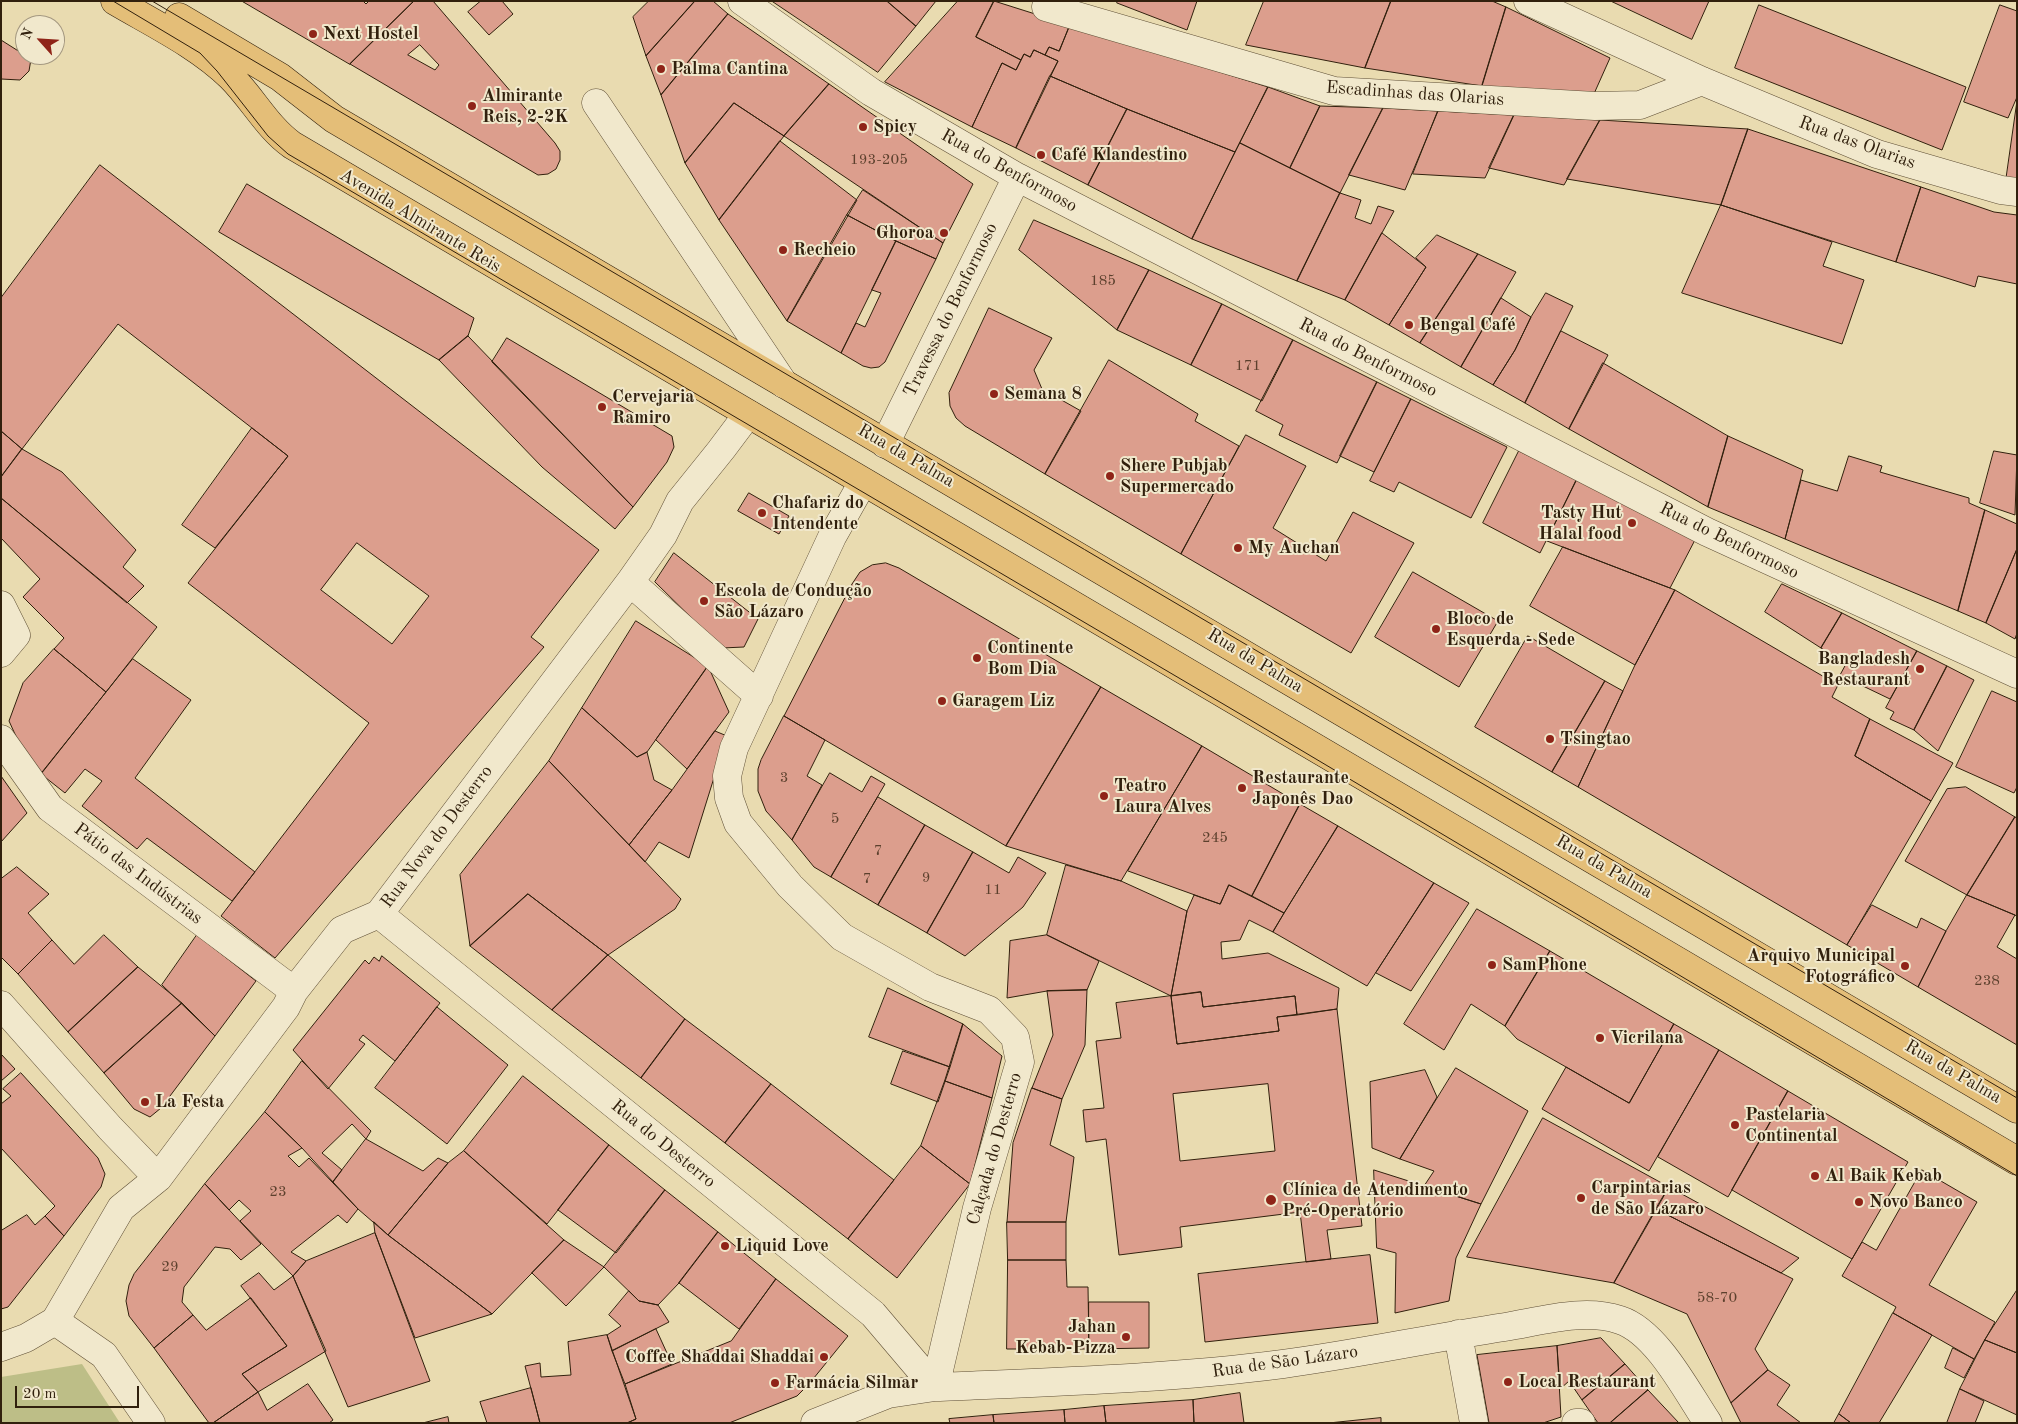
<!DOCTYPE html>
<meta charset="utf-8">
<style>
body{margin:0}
#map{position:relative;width:2018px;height:1424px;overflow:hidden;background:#e9dbb0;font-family:"Old Standard TT",serif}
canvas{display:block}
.frame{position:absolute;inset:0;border:2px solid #31200d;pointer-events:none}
.north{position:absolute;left:15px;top:15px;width:50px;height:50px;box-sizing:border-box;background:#f1e8cc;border:1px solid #a49880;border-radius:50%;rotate:296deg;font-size:14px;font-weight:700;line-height:20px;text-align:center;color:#31200d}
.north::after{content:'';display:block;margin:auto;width:18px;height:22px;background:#8f2418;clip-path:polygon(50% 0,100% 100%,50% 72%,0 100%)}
.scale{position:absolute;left:15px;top:1386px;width:124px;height:22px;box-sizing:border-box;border:2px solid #31200d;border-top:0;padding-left:6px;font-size:15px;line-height:18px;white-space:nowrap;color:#31200d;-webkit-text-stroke:4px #f1e8cc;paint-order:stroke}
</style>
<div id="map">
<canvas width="2018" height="1424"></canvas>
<div class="frame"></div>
<div class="north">N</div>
<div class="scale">20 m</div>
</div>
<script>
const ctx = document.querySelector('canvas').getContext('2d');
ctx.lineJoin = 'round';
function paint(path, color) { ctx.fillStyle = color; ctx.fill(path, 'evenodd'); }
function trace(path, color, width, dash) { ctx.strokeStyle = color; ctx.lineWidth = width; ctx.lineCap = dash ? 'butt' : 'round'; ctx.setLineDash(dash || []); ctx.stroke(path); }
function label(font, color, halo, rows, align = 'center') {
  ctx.font = font + ' "Old Standard TT",serif'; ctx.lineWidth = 4; ctx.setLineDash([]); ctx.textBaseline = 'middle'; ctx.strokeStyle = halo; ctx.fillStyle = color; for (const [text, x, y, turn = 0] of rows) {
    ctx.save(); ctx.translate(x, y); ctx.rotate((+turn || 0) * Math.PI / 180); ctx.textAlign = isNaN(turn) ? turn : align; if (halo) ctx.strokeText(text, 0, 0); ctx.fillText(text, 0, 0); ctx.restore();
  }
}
paint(new Path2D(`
 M82,1364l38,59h-119v-46z`), '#bdbe87');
const building = new Path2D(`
 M242,1h121l3,3 3,-3h45l-64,63z
 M414,1h19l122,142 5,8v9l-4,9 -8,5 -10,1 -188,-111zM420,45l19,20 -4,5 -27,-15z
 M481,1h21l11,13 -24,21 -21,-23z
 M649,1h46l-49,55 -13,-39z
 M695,1h18l15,13 -67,81 -15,-39z
 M772,1h115l29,25 -38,46z
 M887,1h49l-20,25z
 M958,1h36l-18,36 45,23 -5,10 -14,-7 -30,64 -87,-45z
 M994,1l76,24 -11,26 -10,-4 -4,8 -11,-5 -4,7 -6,-3 -3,6 -45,-23z
 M1118,1h79l-10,29 -70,-27z
 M1264,1h127l-26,67 -119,-23z
 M1391,1h101l14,6 -24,79 -117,-18z
 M1611,1h98l-17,38z
 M1759,5l207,82 -24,63 -207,-82z
 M2000,5l17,6v86l-9,21 -44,-16z
 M1506,7l104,51 -17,38 -111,-10z
 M728,14l101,70 -45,52 -50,-33 -49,60 -24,-68z
 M1070,25l198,62 -33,65 -108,-43 -77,-33 8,-15 -13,-6 4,-8 10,4z
 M1,40l30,19 -2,12 -9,9 -19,-1z
 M1034,50l24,11 -42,87 -44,-21 30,-64 14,7 8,-16 6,3z
 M1050,76l77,33 -39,76 -72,-37z
 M829,84l144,100 -30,59 -159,-107z
 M1268,87l52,19 -30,62 -50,-25z
 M2017,101v81l-11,-1z
 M734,103l50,33 -65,84 -34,-57z
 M1320,106l63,2 -43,85 -50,-25z
 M1383,108l55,3 -33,79 -56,-15z
 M1127,109l108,43 -43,87 -104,-54z
 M1438,111l76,4 -29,63 -72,-4z
 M1514,115l86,5 -36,65 -75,-17z
 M1600,120l148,9 -27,76 -154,-26z
 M1748,129l173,58 -25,75 -175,-57z
 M780,141l77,59 -70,121 -68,-101z
 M1240,143l100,50 -43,88 -105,-42z
 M100,165l499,385 -68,87 13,10 -269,311 -54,-42 148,-193 -181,-140 100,-127 -170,-132 -96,125 -21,-18v-133zM357,543l72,53 -37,48 -71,-54z
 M247,184l227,134 -6,18 -29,24 -220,-128z
 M1921,187l73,25 23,3v69l-39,-8 -3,11 -79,-25z
 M863,190l80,53 -7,16 -40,-18 -49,-26z
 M1340,193l21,7 -6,18 16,6 7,-18 16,5 -49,89 -48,-19z
 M1721,205l111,37 -9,24 41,14 -22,64 -160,-51z
 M847,215l49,26 -55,112 -54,-32z
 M1034,220l115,50 -32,60 -98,-80z
 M1382,233l44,34 -37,58 -44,-25z
 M1437,235l41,19 -58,89 -31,-18 37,-58 -10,-9z
 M896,241l40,18 -51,103 -6,5 -8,1 -8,-2 -22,-13 15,-30 9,4 16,-34 -9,-3z
 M1478,254l38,18 -55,95 -41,-24z
 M1149,270l73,34 -31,61 -74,-35z
 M1546,293l27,13 -48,97 -32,-18 22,-35 16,-33z
 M1501,298l30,19 -16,33 -22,35 -32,-18z
 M1222,304l71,36 -31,61 -71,-36z
 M989,308l63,30 -18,32 8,19 39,22 -36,63 -80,-48 -9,-8 -6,-12 -1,-13z
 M1561,331l47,24 -39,74 -44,-26z
 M468,336l165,171 -18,22 -73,-62 -103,-107z
 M507,338l165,98 2,11 -7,15 -34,45 -141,-145z
 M1293,340l84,42 -40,81 -58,-28 4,-10 -27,-14z
 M1109,360l89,54 -3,7 44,25 -58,108 -136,-80z
 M1603,363l125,73 -20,71 -139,-78z
 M1377,382l34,17 -37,73 -34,-16z
 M1411,399l96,48 -36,71 -72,-36 -5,10 -24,-11z
 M252,428l36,28 -73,92 -33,-23z
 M1,431l21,18 -21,28z
 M1246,435l60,31 -33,62 53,33 27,-49 61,31 -63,110 -170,-99z
 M1728,436l75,34 -18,69 -77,-32z
 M22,449l40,23 74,78 -13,17 21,19 -17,17 -126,-105v-21z
 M1519,451l58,28 -37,74 -57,-30z
 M1994,451l23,4 -2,60 -35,-12z
 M1849,456l33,10 -2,6 89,26v5l16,7 -27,101 -173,-72 16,-59 36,11z
 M1577,479l119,59 -26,50 -123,-47z
 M749,493l40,23 -10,18 -41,-23z
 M1,498l156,129 -51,65 -52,-43 10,-11 -41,-41 17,-18 -39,-41z
 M1985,510l32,14v25l-31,74 -28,-12z
 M1563,547l112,43 -40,75 -105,-59z
 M2017,549v84l-2,6 -29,-16z
 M674,553l84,66 -14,28 -22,1 -67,-66z
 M886,563l13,5 202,119 -95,159 -222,-130 68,-132 8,-12 12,-7z
 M1413,572l85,49 -39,66 -84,-50z
 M1782,584l60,29 -21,35 -56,-36z
 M1675,590l163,95 -6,12 38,22 -15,37 76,45 -84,144 -269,-158 57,-122z
 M1842,613l75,38 -27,48 -50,-24 6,-11 -25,-16z
 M636,621l72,45 -61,86 -10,5 -55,-49z
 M1528,636l77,45 -53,91 -77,-45z
 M54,649l52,43 -65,82 -16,-18 -16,-35 14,-38z
 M1917,651l30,15 -33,64 -24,-11 4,-7 -8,-4z
 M133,659l58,41 -56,78 120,94 -23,29 -85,-63 -10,11 -55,-43 20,-25 -17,-12 -20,24 -24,-19z
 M708,666l21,46 -42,57 -31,-29z
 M1947,666l27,14 -36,71 -24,-21z
 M1605,681l18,10 -45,96 -26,-15z
 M1101,687l101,59 -81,135 -115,-35z
 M1992,691l25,11v85l-3,6 -58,-26z
 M582,708l55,49 10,-5 7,28 18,10 -43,55 -80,-84z
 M784,716l41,24 -18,36 15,9 -30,55 -26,-29 -8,-20v-22l3,-9z
 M1870,719l83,44 -22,38 -76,-45z
 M715,731l12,5 -38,122 -30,-16 -14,20 -16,-17 43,-55z
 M1202,746l98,58 -48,92 -23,-11 -9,19 -92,-33z
 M549,761l132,138 -6,10 -67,46 -80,-61 -58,52 -10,-71z
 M830,773l32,19 9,-16 14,8 -54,93 -17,-10 -22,-27z
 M1,776l26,37 -26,29z
 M1966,787l49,30 -48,78 -62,-34 42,-72z
 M878,797l47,28 -47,80 -47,-28z
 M1300,804l38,22 -54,87 -32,-17z
 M2015,817l2,1v98l-50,-21z
 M925,825l48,27 -46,81 -49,-28z
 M1338,826l96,57 -67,103 -94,-54z
 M973,852l36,21 9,-16 28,16 -23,34 -58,49 -38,-23z
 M1066,865l55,16 66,30 -16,85 -124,-61z
 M17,867l32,27 -21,19 24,27 -34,34 -17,-17v-78z
 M1434,883l35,20 -58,88 -35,-18z
 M1229,885l55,28 -11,19 -24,-12 -9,20 -19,2 1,17 46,-6 71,35 -2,21 -40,6 -2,-19 -92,11 -2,-15 -30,4 16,-85 7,-16 26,9z
 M528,894l80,61 -56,55 -82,-64z
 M1967,895l48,20 -18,32 20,12v86l-99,-58 28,-56z
 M1872,905l45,23 4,-10 25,13 -28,56 -71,-42z
 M1477,909l73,42 -45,75 -34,-22 -27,46 -40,-26z
 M104,935l34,32 -70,65 -50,-58 34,-34 22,24z
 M197,935l59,46 -41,55 -53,-51z
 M1047,935l52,26 -12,29 -40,1 -40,7 3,-57z
 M1550,951l124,73 -45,79 -112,-64 -12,-13z
 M608,955l77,64 -44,59 -89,-68z
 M382,956l58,47 -45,58 -32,-26 -4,5 6,4 -37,45 -35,-39 72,-90 4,4 5,-7 5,4z
 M138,967l44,36 -78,70 -36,-41z
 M888,988l75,36 -13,43 -81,-30z
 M1087,990l-2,55 -23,54 -30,-11 21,-53 -6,-44z
 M1201,992l2,15 92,-11 2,19 -20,2 2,14 -102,13 -6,-48z
 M1171,996l6,48 102,-13 -2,-14 60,-8 25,217 -35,4 4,29 -25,3 -6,-50 -120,15 2,20 -63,8 -13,-116 -20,3 -3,-32 21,-2 -8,-67 25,-3 -5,-35zM1268,1084l7,67 -95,10 -7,-67z
 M182,1003l33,33 -54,72 -11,9 -16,-8 -30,-36z
 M437,1007l71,58 -61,79 -72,-56z
 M685,1019l86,65 -46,59 -84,-65z
 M963,1024l39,32 -10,42 -47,-17z
 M1674,1024l45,26 -70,121 -107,-62 24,-42 63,36z
 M1719,1050l69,41 -60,106 -70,-40z
 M903,1051l47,16 -12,35 -47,-18z
 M1,1054l14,15 -14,12z
 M302,1061l69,70 -5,8 -14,-15 -30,29 20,17 -9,12 -31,-34 -37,-36z
 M1456,1068l72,43 -47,93 -57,-18 10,-15 -34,-12z
 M1425,1070l12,27 -37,62 -28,-11 -2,-66z
 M21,1073l77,85 7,16 -4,13 -37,49 -19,-20 10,-10 -54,-58v-44l10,-8 -8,-7z
 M523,1076l86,69 -62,79 -83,-73z
 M945,1081l47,17 -22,86 -49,-38z
 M771,1084l123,96 -46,59 -123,-96z
 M1032,1088l30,11 -12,46 24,12 -8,65h-59l6,-79z
 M1788,1091l120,71 -56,97 -120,-69z
 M265,1112l37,36 -14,8 11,11 10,-9 49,51 -11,14 -9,-8 -47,37 15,9 -13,15 -53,-55 11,-10 -12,-11 -10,10 -24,-26z
 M1543,1118l126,69 -55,96 -147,-26z
 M366,1139l57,32 15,-13 10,5 -60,72 -30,-26 -25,-27z
 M609,1145l56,45 -49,63 -58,-43z
 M921,1146l49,38 -73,94 -49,-39z
 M464,1151l100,89 -72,74 -104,-79 60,-72z
 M1374,1170l107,34 -25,54 -7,43 -54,12 1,-60 -19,-5z
 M1922,1170l55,32 -48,83 66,37 -21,37 -81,-46 3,-6 -54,-31 20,-34 14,8z
 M205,1184l56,60 -20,16 -11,-11 -15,-2 -31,40 -2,15 11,13 -39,33 -25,-32 -3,-15 3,-16 5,-11z
 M1669,1187l130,71 -18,15 -125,-64z
 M665,1190l53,42 -39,51 -21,22 -19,-4 -35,-34z
 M1656,1209l137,70 -38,70 13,21 -37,33 -44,-89 -73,-31z
 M27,1215l8,10 10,-9 19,20 -56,71 -7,2v-78z
 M374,1222l14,13 104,79 -77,24 -40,-105z
 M1007,1222h59v38h-58z
 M718,1232l58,47 -37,50 -60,-46z
 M375,1233l55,148 -82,26 -55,-131 13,-15z
 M564,1240l40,27 -38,39 -34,-33z
 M1370,1255l8,68 -173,19 -7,-68z
 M1008,1260h58l1,27h21l1,62h-82z
 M259,1273l15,17 19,-14 33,75 -68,41 -16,-18 45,-28 -46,-60z
 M776,1279l72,57 -39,48 -12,12 -68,27h-102l9,-4 -11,-35 106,-43z
 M2017,1290v63l-32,-13z
 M629,1291l10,10 19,4 11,17 -57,29 -5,-16 14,-9 -12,-11z
 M251,1298l36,48 -45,28 16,18 -45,31h-4l-55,-75 39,-33 13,15z
 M1089,1302h60v46l-60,1z
 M1893,1313l39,22 -53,88h-28l-12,-9z
 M656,1329l16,35 -47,20 -13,-33z
 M607,1335l29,84 -9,4h-87l-15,-57 15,-3 1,14 30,-2 -3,-33z
 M1601,1338l24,26 -43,36 -13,-19 -9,8 -3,-43z
 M1985,1340l32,13v62l-57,-26z
 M1557,1346l4,71 -18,6h-54l-12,-68z
 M1953,1348l21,11 -10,19 -19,-10z
 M1625,1364l23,26 -38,33h-12l-16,-23z
 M1768,1370l22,15 -13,20 24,18h-60l-10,-20z
 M308,1384l25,36 -4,3h-116l45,-31 9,18z
 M531,1388l9,35h-53l-7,-21z
 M1960,1389l24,12 -9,22h-28z
 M1648,1390l31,33h-69z
 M1240,1393l4,30h-50l-1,-23z
 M1193,1400l1,23h-88l-2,-17z
 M1104,1406l2,17h-41l-1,-13z
 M1064,1410l1,13h-71l-1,-8z
 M1839,1414l12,9h-17z
 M993,1415l1,8h-44l-1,-4z
 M448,1417l1,6h-26z
 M1381,1418v5h-52z`);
paint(building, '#dc9e8d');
trace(building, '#31200d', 1);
const minor = new Path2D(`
 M742,1l129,91 146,85 690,355 310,142
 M1528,1l174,80 175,73 124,36 16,2
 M1046,7l288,84 261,15 45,-1 62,-24
 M596,103l188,281
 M885,444l132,-267
 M863,482l-31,55 -98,211 -7,28 2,22 9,25 52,63 52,51 88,50 59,23 26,27 5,25 -43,146 -42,179
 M630,582l129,114
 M1,605l15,30 -15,18
 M1,739l49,69 244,183
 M379,914l494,400 62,73
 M1,1005l109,123 48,50
 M55,1321l66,-113 37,-30 128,-171 8,-16 48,-61 37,-16 251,-332 33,-47 17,-34 41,-51 27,-36
 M55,1321l49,34 47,68
 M1458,1334l16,89
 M1,1347l25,-9 29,-17
 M815,1423l73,-29 47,-7c116,-5 233,-8 348,-23 75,-10 148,-26 222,-37 37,-6 79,-19 115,-7 37,12 67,72 88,103
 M1576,1423h5`);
const major = new Path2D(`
 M115,1c39,23 83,44 116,76 22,22 36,50 61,68l1725,1016
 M179,17l101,60 54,42 1683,990`);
trace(minor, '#5f4f36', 29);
trace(major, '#31200d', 29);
trace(minor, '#f1e8cc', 28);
trace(major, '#e4be78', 28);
trace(new Path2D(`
 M113,1l87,52 17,18 51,65 20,18 959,564 770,458
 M152,1l1865,1097`), '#31200d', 1);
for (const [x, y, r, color] of [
 [313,34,5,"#8f2418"],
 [661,69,5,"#8f2418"],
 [472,106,5,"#8f2418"],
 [863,127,5,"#8f2418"],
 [1041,155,5,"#8f2418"],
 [944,233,5,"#8f2418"],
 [783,250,5,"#8f2418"],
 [1409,325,5,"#8f2418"],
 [994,394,5,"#8f2418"],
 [602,407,5,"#8f2418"],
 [1110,476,5,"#8f2418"],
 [762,513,5,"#8f2418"],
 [1632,523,5,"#8f2418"],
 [1238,548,5,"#8f2418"],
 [704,601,5,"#8f2418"],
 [1436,629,5,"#8f2418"],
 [977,658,5,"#8f2418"],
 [1920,669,5,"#8f2418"],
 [942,701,5,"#8f2418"],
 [1550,739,5,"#8f2418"],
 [1242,788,5,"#8f2418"],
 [1104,796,5,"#8f2418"],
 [1492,965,5,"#8f2418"],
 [1905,966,5,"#8f2418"],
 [1600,1038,5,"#8f2418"],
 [145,1102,5,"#8f2418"],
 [1735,1125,5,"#8f2418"],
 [1815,1176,5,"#8f2418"],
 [1581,1198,5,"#8f2418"],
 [1271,1200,6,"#8f2418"],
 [1859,1202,5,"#8f2418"],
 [725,1246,5,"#8f2418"],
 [1126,1337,5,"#8f2418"],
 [824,1357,5,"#8f2418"],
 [1508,1382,5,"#8f2418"],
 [775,1383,5,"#8f2418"]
]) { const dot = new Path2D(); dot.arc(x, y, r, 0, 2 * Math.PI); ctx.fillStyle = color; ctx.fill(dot); trace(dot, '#f1e8cc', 2); }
label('15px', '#5c402d', null, [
 ["193-205",879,160],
 ["185",1103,281],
 ["171",1248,366],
 ["3",784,778],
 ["5",835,819],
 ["245",1215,838],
 ["7",878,851],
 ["9",926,878],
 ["7",867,879],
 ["11",993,890],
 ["238",1987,981],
 ["23",278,1192],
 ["29",170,1267],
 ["58-70",1717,1298]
]);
label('bold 18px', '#31200d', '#f1e8cc', [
 ["Next Hostel",323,34],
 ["Palma Cantina",671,69],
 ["Almirante",482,96],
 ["Reis, 2-2K",482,117],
 ["Spicy",873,127],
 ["Café Klandestino",1051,155],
 ["Ghoroa",934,233,"right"],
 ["Recheio",793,250],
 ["Bengal Café",1419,325],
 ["Semana 8",1004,394],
 ["Cervejaria",612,397],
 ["Ramiro",612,418],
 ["Shere Pubjab",1120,466],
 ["Supermercado",1120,487],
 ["Chafariz do",772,503],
 ["Intendente",772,524],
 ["Tasty Hut",1622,513,"right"],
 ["Halal food",1622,534,"right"],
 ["My Auchan",1248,548],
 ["Escola de Condução",714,591],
 ["São Lázaro",714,612],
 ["Bloco de",1446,619],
 ["Esquerda - Sede",1446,640],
 ["Continente",987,648],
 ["Bom Dia",987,669],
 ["Bangladesh",1910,659,"right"],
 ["Restaurant",1910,680,"right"],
 ["Garagem Liz",952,701],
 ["Tsingtao",1560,739],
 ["Restaurante",1252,778],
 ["Japonês Dao",1252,799],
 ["Teatro",1114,786],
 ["Laura Alves",1114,807],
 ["Arquivo Municipal",1895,956,"right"],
 ["Fotográfico",1895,977,"right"],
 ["SamPhone",1502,965],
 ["Vicrilana",1610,1038],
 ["La Festa",155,1102],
 ["Pastelaria",1745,1115],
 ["Continental",1745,1136],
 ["Al Baik Kebab",1825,1176],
 ["Carpintarias",1591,1188],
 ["de São Lázaro",1591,1209],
 ["Clínica de Atendimento",1282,1190],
 ["Pré-Operatório",1282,1211],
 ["Novo Banco",1869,1202],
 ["Liquid Love",735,1246],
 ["Jahan",1116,1327,"right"],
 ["Kebab-Pizza",1116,1348,"right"],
 ["Coffee Shaddai Shaddai",814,1357,"right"],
 ["Local Restaurant",1518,1382],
 ["Farmácia Silmar",785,1383]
], 'left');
label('18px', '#31200d', '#f1e8cc', [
 ["Escadinhas das Olarias",1415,94,4],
 ["Rua das Olarias",1857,143,20],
 ["Rua do Benformoso",1009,171,29],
 ["Avenida Almirante Reis",420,221,31],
 ["Travessa do Benformoso",951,310,-64],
 ["Rua do Benformoso",1368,358,27],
 ["Rua da Palma",906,456,30],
 ["Rua do Benformoso",1729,541,26],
 ["Rua da Palma",1255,661,31],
 ["Rua Nova do Desterro",437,837,-53],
 ["Rua da Palma",1604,867,30],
 ["Pátio das Indústrias",138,874,37],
 ["Rua da Palma",1953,1072,30],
 ["Rua do Desterro",663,1144,39],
 ["Calçada do Desterro",995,1149,-74],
 ["Rua de São Lázaro",1285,1362,-8]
]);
</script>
